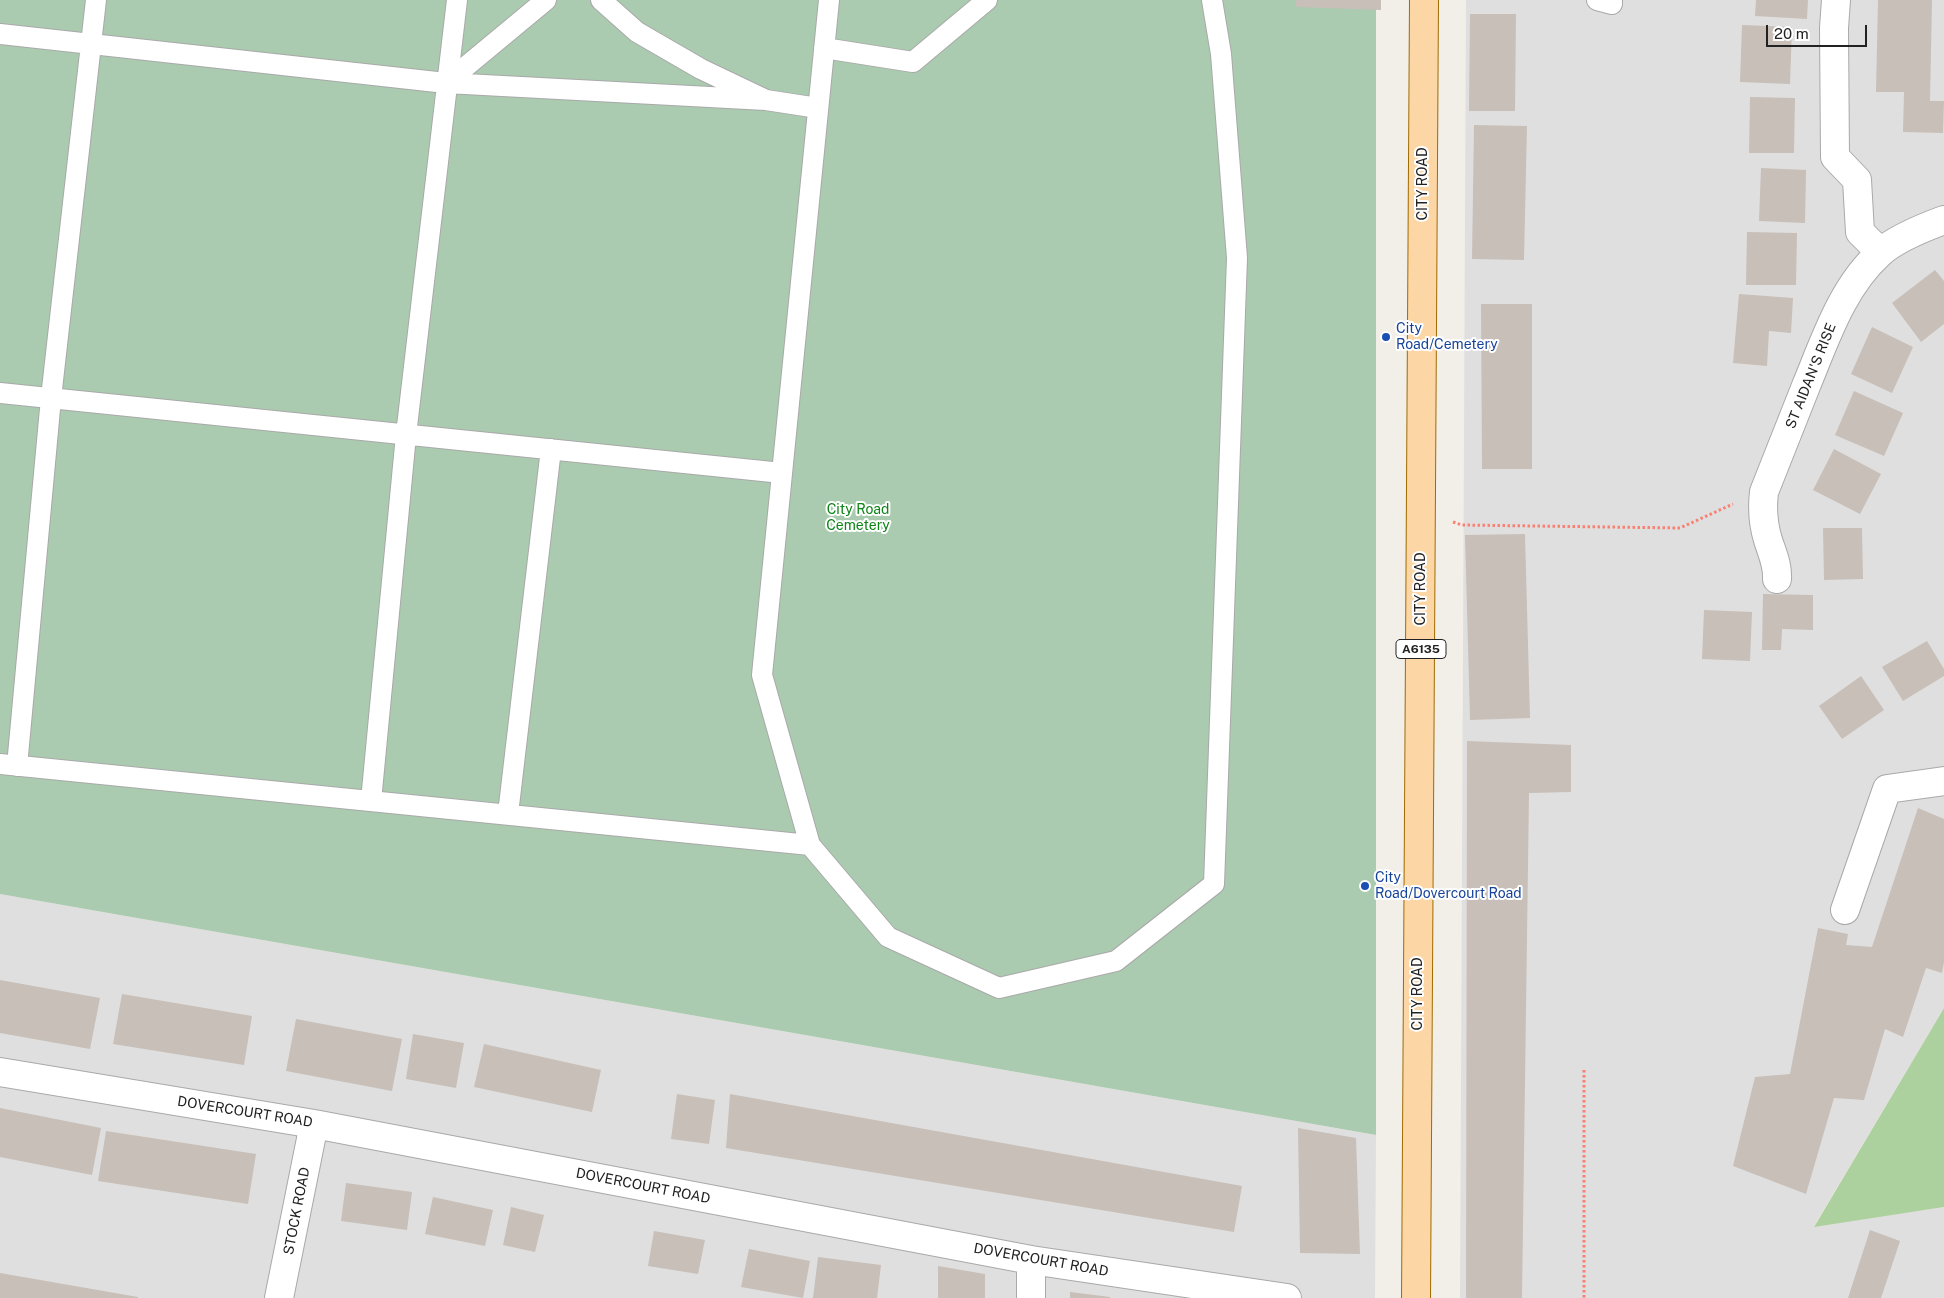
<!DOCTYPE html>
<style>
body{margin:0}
#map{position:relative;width:1944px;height:1298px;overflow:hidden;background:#f2efe9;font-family:"Public Sans",sans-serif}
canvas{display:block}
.scale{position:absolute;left:1766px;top:25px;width:101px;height:22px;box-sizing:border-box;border:2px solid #222;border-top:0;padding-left:6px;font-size:15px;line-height:18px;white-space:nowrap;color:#222;-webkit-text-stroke:4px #fff;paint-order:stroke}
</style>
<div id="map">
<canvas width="1944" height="1298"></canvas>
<div class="scale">20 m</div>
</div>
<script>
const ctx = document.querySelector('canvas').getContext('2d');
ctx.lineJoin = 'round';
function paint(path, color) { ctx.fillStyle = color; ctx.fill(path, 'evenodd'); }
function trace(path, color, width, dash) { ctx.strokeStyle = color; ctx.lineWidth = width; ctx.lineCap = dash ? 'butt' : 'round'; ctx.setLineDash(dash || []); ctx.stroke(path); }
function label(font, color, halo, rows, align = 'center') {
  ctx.font = font + ' "Public Sans",sans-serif'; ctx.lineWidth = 4; ctx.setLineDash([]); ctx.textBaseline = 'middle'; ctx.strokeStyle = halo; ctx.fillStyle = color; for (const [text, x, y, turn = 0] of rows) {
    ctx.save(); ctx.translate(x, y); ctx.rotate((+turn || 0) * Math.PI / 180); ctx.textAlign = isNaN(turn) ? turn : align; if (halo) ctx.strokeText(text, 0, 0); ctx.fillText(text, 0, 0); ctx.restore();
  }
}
paint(new Path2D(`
 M1466,0h478v1008l-130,218 130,-19v91h-484z
 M0,894l1376,241 -1,163h-1375z`), '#e0dfdf');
paint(new Path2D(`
 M1944,1008v199l-130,20z`), '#add19e');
paint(new Path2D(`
 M0,0h1376v1135l-1376,-241z`), '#aacbaf');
paint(new Path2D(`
 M1296,0h85v10l-86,-3z
 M1756,0h52l-1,19 -52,-3z
 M1878,0h54l-2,101h14l-1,32 -40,-1 1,-40h-28z
 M1470,14h46l-1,97h-46z
 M1742,25l50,2 -2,57 -50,-2z
 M1750,97l45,1 -1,55h-45z
 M1474,125l53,1 -3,134 -52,-1z
 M1761,168l45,2 -1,53 -46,-2z
 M1747,232l50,1 -1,52h-50z
 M1935,270l9,11v43l-23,18 -29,-39z
 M1739,294l54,4 -2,35 -22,-2 -2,35 -34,-3z
 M1481,304h51v165h-50z
 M1872,327l41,20 -21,46 -41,-19z
 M1854,391l49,22 -19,43 -49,-21z
 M1834,449l47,25 -21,40 -47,-24z
 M1823,528h39l1,51 -39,1z
 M1525,534l5,184 -60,2 -5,-185z
 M1763,594l50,1v35l-31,-1 -1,21h-19z
 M1704,610l48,2 -2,49 -48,-2z
 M1927,641l17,28v7l-41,25 -21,-34z
 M1861,676l23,34 -42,29 -23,-33z
 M1467,741l104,4v47l-42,1 -7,505h-56z
 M1918,808l26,11v143l-2,11 -16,-5 -23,69 -18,-8 -21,71 -30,-2 -28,96 -73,-28 22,-89 35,-3 28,-146 30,6 -2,11 26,2z
 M0,980l100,18 -10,51 -90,-16z
 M122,994l130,22 -8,49 -131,-21z
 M296,1019l106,20 -10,52 -106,-20z
 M413,1034l51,9 -8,45 -50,-9z
 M484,1044l117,26 -9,42 -118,-25z
 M677,1094l38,6 -6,44 -38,-5z
 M730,1094l512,92 -8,46 -508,-84z
 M0,1108l101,20 -9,47 -92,-18z
 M1298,1128l58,10 4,116 -60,-1z
 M106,1131l150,23 -8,50 -150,-23z
 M346,1183l66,9 -5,38 -66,-9z
 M433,1197l60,13 -8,36 -60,-12z
 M511,1207l33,8 -9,37 -32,-7z
 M1870,1230l30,11 -19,57h-33z
 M654,1231l51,9 -7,34 -50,-8z
 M749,1249l61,12 -7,37 -62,-11z
 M818,1257l63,8 -4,33h-64z
 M938,1266l47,8v24h-47z
 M0,1273l138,24v1h-138z
 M1070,1292l40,5v1h-40z`), '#c7bfb8');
const lane = new Path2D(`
 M601,0l36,32 64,37 65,31 52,8
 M829,0l-67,675 48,170 78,92 111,51 117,-27 98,-77 23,-626 -16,-204 -9,-54
 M1597,0l15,4v-4
 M0,34l446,49 320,17
 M824,48l89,14 74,-62
 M446,83l100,-83
 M0,393l782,80
 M0,764l810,81
 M17,766l34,-368 45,-398
 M371,801l35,-366 51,-435
 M508,814l43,-365`);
const street = new Path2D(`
 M1836,0l-2,28 1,129 22,23 3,52 20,20
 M1777,579c1,-14 -5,-26 -9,-39 -5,-16 -6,-31 -4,-48 14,-35 28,-71 42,-106 19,-46 36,-99 74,-133 15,-14 45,-26 64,-33
 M1845,910l42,-121 57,-8
 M0,1072l314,52 717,136 256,38
 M1031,1260v38
 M279,1298l35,-174`);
const primary = new Path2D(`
 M1416,1298l8,-1298`);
trace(lane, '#a9a9a9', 22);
trace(street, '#a9a9a9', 30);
trace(primary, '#a06b00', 30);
trace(new Path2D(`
 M1453,522l9,3 218,3 53,-24
 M1584,1070v228`), '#fa8072', 3, [2.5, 2.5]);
trace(lane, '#fff', 20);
trace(street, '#fff', 28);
trace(primary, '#fcd6a4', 28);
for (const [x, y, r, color] of [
 [1386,337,5,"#1a4fb4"],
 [1365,886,5,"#1a4fb4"]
]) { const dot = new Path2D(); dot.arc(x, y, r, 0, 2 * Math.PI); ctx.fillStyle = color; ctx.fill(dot); trace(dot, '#fff', 2); }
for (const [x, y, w] of [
 [1421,649,50]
]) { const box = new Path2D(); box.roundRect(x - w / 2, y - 9.5, w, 19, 4); ctx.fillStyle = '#fff'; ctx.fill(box); trace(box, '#222', 1); }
label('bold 12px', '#222', null, [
 ["A6135",1421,649]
]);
label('14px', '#222', '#fff', [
 ["CITY ROAD",1423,184,-90],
 ["ST AIDAN'S RISE",1811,376,-68],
 ["CITY ROAD",1421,589,-90],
 ["CITY ROAD",1418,994,-90],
 ["DOVERCOURT ROAD",245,1112,9],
 ["DOVERCOURT ROAD",643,1186,11],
 ["STOCK ROAD",297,1211,-79],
 ["DOVERCOURT ROAD",1041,1260,10]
]);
label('14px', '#164399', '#fff', [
 ["City",1396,329],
 ["Road/Cemetery",1396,345],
 ["City",1375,878],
 ["Road/Dovercourt Road",1375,894]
], 'left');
label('14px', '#0c8416', '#fff', [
 ["City Road",858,510],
 ["Cemetery",858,526]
]);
</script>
